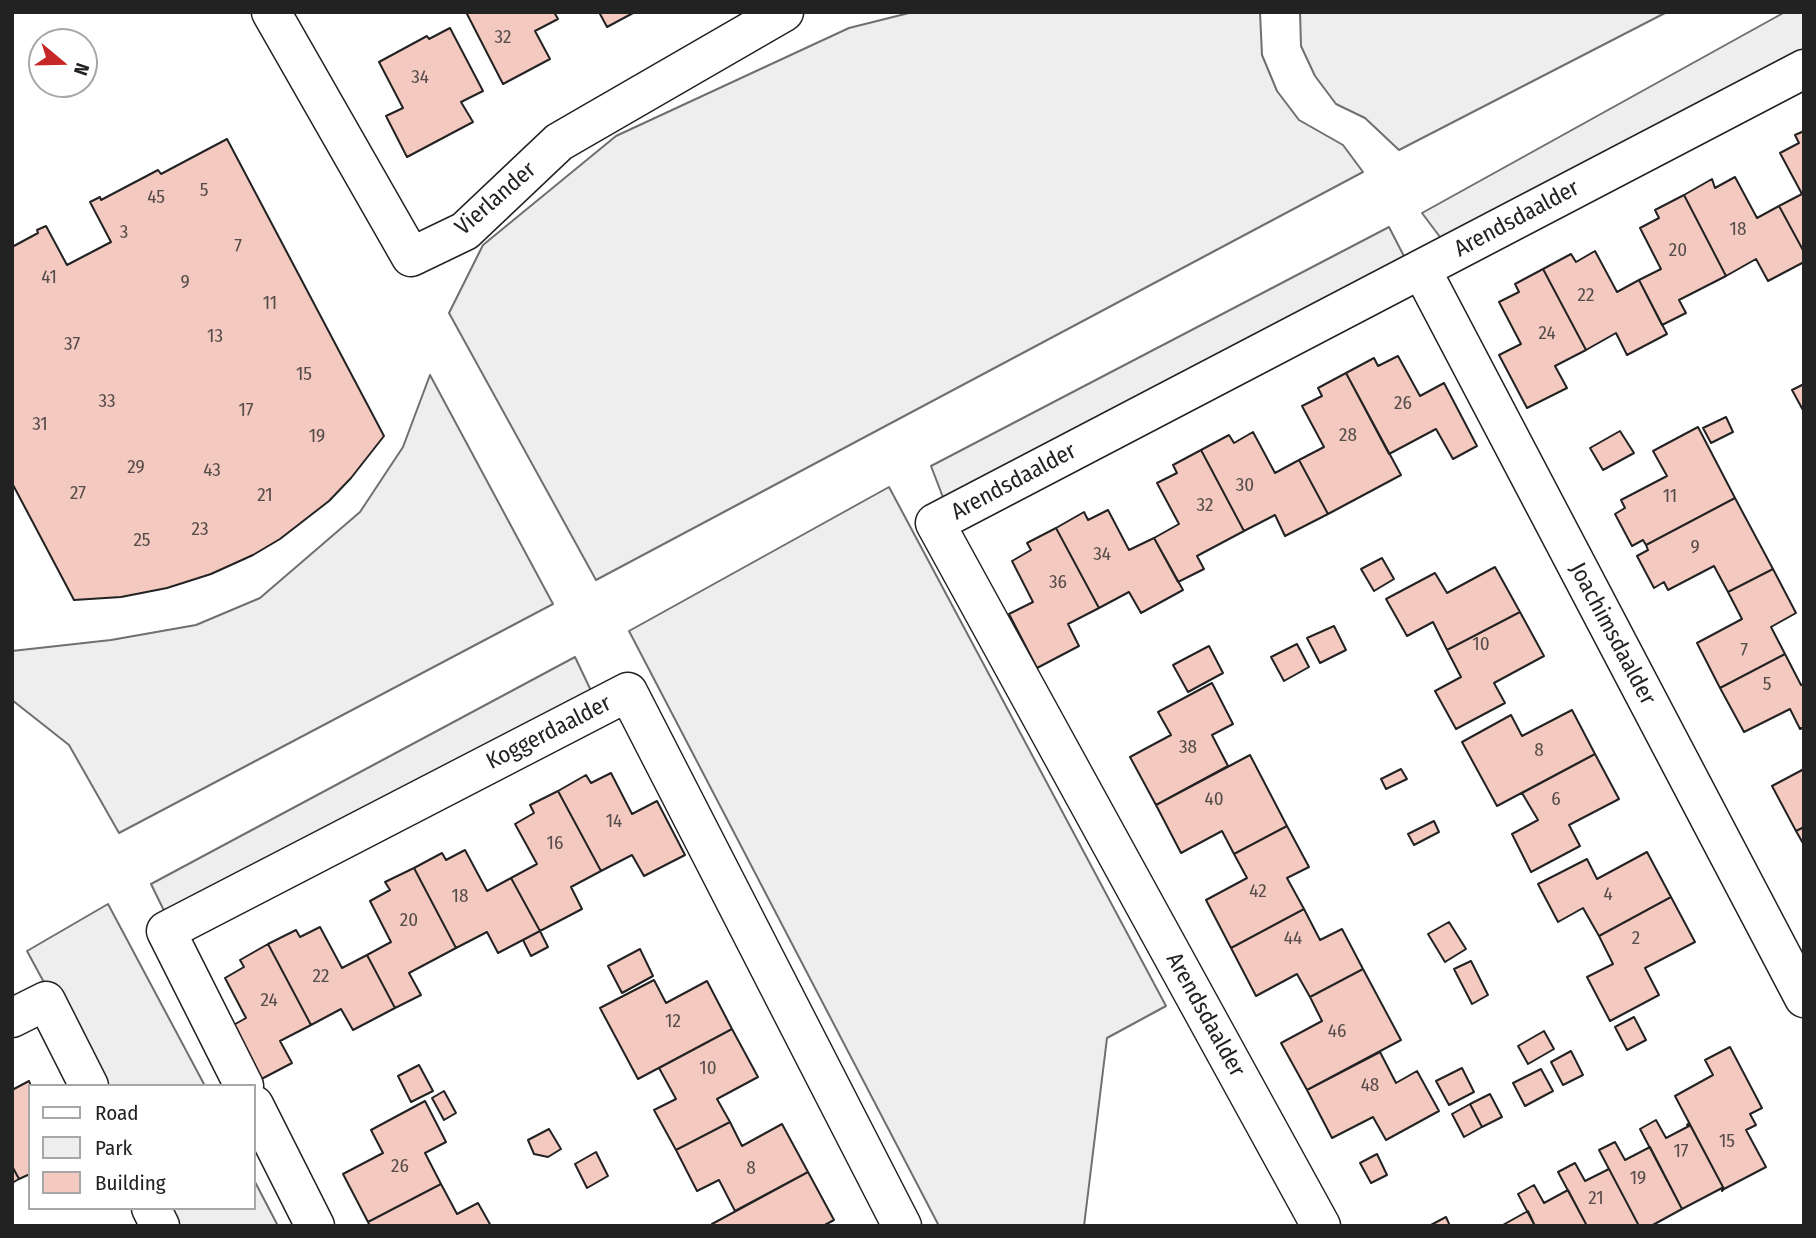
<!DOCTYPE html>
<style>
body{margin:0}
#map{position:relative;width:1816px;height:1238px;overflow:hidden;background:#fff;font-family:"Fira Sans Condensed",sans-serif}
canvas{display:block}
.frame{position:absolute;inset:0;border:14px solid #222;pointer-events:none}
.legend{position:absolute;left:28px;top:1084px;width:228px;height:126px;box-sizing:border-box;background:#fff;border:2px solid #a7a7a7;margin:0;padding:9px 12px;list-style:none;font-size:21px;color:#222}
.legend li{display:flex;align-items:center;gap:14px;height:35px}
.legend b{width:35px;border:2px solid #a7a7a7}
.north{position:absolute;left:28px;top:28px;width:70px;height:70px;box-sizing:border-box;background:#fff;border:2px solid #a7a7a7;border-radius:50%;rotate:109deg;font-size:19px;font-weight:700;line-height:28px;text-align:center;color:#222}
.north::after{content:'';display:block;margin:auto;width:24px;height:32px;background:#c62828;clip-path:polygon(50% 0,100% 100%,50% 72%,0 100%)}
</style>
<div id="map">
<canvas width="1816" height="1238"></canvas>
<div class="frame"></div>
<ul class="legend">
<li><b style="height:9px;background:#fff"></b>Road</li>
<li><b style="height:19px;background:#eee"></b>Park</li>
<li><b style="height:19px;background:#f3c9c0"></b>Building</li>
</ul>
<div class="north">N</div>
</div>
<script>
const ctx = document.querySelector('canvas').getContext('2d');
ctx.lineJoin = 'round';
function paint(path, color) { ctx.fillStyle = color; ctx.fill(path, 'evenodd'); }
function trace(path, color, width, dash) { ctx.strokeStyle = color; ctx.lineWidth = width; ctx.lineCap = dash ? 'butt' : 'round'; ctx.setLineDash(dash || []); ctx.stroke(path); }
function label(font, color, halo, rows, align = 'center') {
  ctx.font = font + ' "Fira Sans Condensed",sans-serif'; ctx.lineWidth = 5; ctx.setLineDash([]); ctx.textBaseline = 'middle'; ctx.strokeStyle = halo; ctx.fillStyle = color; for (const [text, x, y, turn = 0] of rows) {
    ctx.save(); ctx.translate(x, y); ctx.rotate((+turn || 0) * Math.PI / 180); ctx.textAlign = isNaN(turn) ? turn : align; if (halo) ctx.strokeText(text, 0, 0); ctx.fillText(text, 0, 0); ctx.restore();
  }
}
const green = new Path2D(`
 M913,12h347l2,43 15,36 22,29 44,25 20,27 -767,408 -147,-267 34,-68 133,-109 233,-108z
 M1300,12h367l-268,138 -34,-32 -29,-14 -21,-28 -14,-30z
 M1785,12h19v43l-361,186 -21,-28z
 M1389,227l20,39 -460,247 -18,-47z
 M430,375l123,229 -434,229 -50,-88 -57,-45v-49l99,-11 85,-15 64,-27 100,-86 43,-65z
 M889,487l277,519 -59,32 -23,188h-145l-310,-595z
 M575,657l19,40 -424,226 -19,-39z
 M108,904l97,182h-105l-73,-135z
 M254,1180l24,46h-104l-9,-18h89z`);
paint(green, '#eee');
trace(green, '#6f6f6f', 2);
const building = new Path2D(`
 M466,12h88l4,7 -23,12 15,28 -47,25z
 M599,12h36l-28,15z
 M450,28l33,63 -22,11 12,20 -66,35 -21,-41 17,-8 -24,-46 48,-26 2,3z
 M1804,131v121l-25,-46 23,-12 -22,-41 19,-10 -4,-8z
 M227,139l157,297 -33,42 -22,23 -49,38 -27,16 -42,19 -44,14 -46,9 -47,3 -62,-117v-236l26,-14 -1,-3 9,-4 21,39 44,-23 -21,-40 10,-5 1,3 57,-30 3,4z
 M1735,177l22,41 22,-12 25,46v10l-36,19 -12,-22 -30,17 -42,-81 28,-16 3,9z
 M1684,195l42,81 -47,24 7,13 -24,12 -23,-45 22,-11 -21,-41 19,-10 -4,-8z
 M1595,251l22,41 22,-12 28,54 -40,21 -11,-22 -30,17 -43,-81 28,-15 5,8z
 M1543,269l43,81 -31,16 12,22 -40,20 -28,-53 22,-11 -22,-42 20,-10 -4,-8z
 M1398,356l22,40 24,-13 33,63 -24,13 -17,-30 -47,25 -43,-81 28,-15 4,8z
 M1346,373l55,102 -73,39 -29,-54 25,-13 -22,-41 20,-10 -4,-8z
 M1804,384v28l-12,-22z
 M1726,417l7,15 -22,11 -8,-15z
 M1698,427l37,71 -89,47 -3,-5 -11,6 -17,-32 10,-6 -4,-8 46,-24 -14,-25z
 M1620,431l14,22 -31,17 -13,-22z
 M1253,432l22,41 24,-13 29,54 -43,22 -10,-21 -31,16 -43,-81 28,-15 5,8z
 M1201,450l43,81 -47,25 7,13 -26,13 -24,-44 25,-14 -22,-41 20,-10 -4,-8z
 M1735,498l38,71 -45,23 -14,-26 -46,24 -4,-8 -10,6 -17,-32 11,-6 -2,-5z
 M1108,510l21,40 25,-12 29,52 -42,23 -12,-21 -30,16 -43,-80 28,-16 4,8z
 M1056,528l43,80 -31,16 11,22 -42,22 -28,-54 24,-12 -21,-41 19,-11 -4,-7z
 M1382,558l12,21 -20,12 -13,-22z
 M1495,567l25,45 -73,38 -14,-28 -26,14 -21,-37 49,-26 12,20z
 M1773,569l23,44 -25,14 14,27 -65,34 -23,-45 45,-24 -14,-27z
 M1520,612l24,44 -50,27 11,20 -49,26 -21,-38 26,-14 -14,-27z
 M1334,626l12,24 -26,13 -13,-25z
 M1297,644l12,23 -25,14 -13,-24z
 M1209,646l14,27 -35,19 -15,-27z
 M1785,654l16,31 3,-2v44l-4,2 -10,-20 -46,23 -24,-44z
 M1212,683l21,41 -21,11 16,31 -72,39 -26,-48 41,-22 -13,-23z
 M1572,710l23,44 -98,52 -35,-64 49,-27 11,21z
 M1595,754l24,45 -50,26 11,21 -49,26 -19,-38 26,-14 -16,-27z
 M1250,755l37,71 -53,28 -12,-23 -41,22 -25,-48z
 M1401,769l6,10 -21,10 -5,-10z
 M1804,769v58l-8,4 -24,-45z
 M611,773l21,41 25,-13 28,54 -41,21 -12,-21 -31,16 -43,-80 28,-16 5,8z
 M558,791l43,80 -30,16 11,22 -42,22 -29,-53 26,-14 -22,-40 19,-11 -4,-8z
 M1434,821l5,11 -25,13 -6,-11z
 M1287,826l22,41 -22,11 17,31 -73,39 -25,-48 41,-22 -13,-24z
 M1804,827v18l-8,-14z
 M465,850l22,41 24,-13 29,53 -42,22 -11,-21 -31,16 -42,-80 28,-15 4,7z
 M1647,852l24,45 -72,39 -16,-28 -25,14 -20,-38 49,-25 10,20z
 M414,868l42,80 -47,25 12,22 -26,13 -28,-53 24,-13 -21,-41 20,-11 -5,-8z
 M1671,897l24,45 -50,26 14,27 -49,26 -23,-44 26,-13 -14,-28z
 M1304,909l16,31 22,-11 21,40 -53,28 -13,-23 -41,22 -25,-48z
 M1449,922l17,27 -21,13 -17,-28z
 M320,927l22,41 25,-13 28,53 -42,22 -12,-21 -30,16 -43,-81 28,-14 4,7z
 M540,931l8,16 -17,9 -8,-16z
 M268,944l43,81 -31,16 12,22 -42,22 -29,-53 25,-14 -21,-40 19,-11 -4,-7z
 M640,949l13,27 -31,17 -14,-27z
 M1471,961l17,34 -16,9 -18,-35z
 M1363,969l38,71 -94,50 -26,-47 41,-22 -12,-24z
 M654,980l12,23 41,-22 25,48 -94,50 -38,-71z
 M1634,1017l12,23 -19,10 -12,-23z
 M732,1029l26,48 -41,22 13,23 -54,28 -22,-40 22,-11 -17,-31z
 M1544,1031l10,18 -26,15 -10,-18z
 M1730,1047l32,61 -12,6 6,11 -10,5 20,37 -42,22 -49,-93 38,-21 -8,-15z
 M1571,1051l12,24 -20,10 -12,-23z
 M1380,1052l16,31 21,-12 22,40 -53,29 -13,-23 -41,21 -25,-48z
 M419,1065l14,26 -22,11 -13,-26z
 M1462,1068l12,24 -25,13 -13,-24z
 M1541,1069l12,22 -28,15 -12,-23z
 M29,1081l2,5 -1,88 -11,5 -7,-13v-76z
 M444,1091l12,22 -12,7 -12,-22z
 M1490,1094l12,23 -20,10 -12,-23z
 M425,1101l21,41 -21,11 16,31 -73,38 -25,-48 40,-21 -12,-23z
 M1470,1104l12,23 -18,10 -12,-23z
 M1656,1120l10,18 23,-12 -2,-1 2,-2 35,66 -2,2v-3l-40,21 -42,-80z
 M730,1122l12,24 40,-22 26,48 -73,39 -16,-31 -22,11 -21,-41z
 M549,1129l12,20 -13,8 -14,-3 -6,-14z
 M1615,1142l10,18 25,-13 32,62 -31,17h-12l-40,-76z
 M596,1152l12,24 -21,12 -12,-24z
 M1377,1154l10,21 -16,8 -11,-20z
 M1575,1163l10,18 24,-12 30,57h-52l-29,-54z
 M12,1166l7,13 -7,4z
 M808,1172l26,48 -11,6h-110l-1,-2z
 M441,1184l16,30 21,-11 13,23h-121l-2,-4z
 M1534,1185l10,18 24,-13 19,36h-52l-17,-32z
 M1528,1211l7,15h-34z
 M1446,1217l4,9h-21z`);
paint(building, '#f3c9c0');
trace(building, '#222', 2);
const street = new Path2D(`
 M271,12l140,245 54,-26 94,-89 225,-130
 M1421,269l383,729
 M12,1018l34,-17 43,85
 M244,1086l-78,-155 462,-239 274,534
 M254,1105l61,121
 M151,1208l9,18
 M1321,1226l-386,-703 869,-454`);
trace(street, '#222', 41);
trace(street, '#fff', 38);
label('19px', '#564c4a', null, [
 ["32",503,38],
 ["34",420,78],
 ["5",204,191],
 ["45",156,198],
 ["18",1738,230],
 ["3",124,233],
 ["7",238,247],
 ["20",1678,251],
 ["41",49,278],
 ["9",185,283],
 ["22",1586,296],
 ["11",270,304],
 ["24",1547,334],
 ["13",215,337],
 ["37",72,345],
 ["15",304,375],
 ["33",107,402],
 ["26",1403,404],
 ["17",246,411],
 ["31",40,425],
 ["28",1348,436],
 ["19",317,437],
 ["29",136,468],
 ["43",212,471],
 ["30",1245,486],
 ["27",78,494],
 ["21",265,496],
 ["11",1670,497],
 ["32",1205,506],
 ["23",200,530],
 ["25",142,541],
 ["9",1695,548],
 ["34",1102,555],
 ["36",1058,583],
 ["10",1481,645],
 ["7",1744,651],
 ["5",1767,685],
 ["38",1188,748],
 ["8",1539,751],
 ["40",1214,800],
 ["6",1556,800],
 ["14",614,822],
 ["16",555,844],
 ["42",1258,892],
 ["4",1608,895],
 ["18",460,897],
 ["20",409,921],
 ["44",1293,939],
 ["2",1636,939],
 ["22",321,977],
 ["24",269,1001],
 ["12",673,1022],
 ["46",1337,1032],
 ["10",708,1069],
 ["48",1370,1086],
 ["15",1727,1142],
 ["17",1681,1152],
 ["26",400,1167],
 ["8",751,1169],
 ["19",1638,1179],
 ["21",1596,1199]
]);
label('23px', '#222', '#fff', [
 ["Vierlander",496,199,-41],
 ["Arendsdaalder",1517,219,-28],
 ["Arendsdaalder",1014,482,-28],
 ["Joachimsdaalder",1612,634,62],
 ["Koggerdaalder",549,733,-27],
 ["Arendsdaalder",1205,1015,61]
]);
</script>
